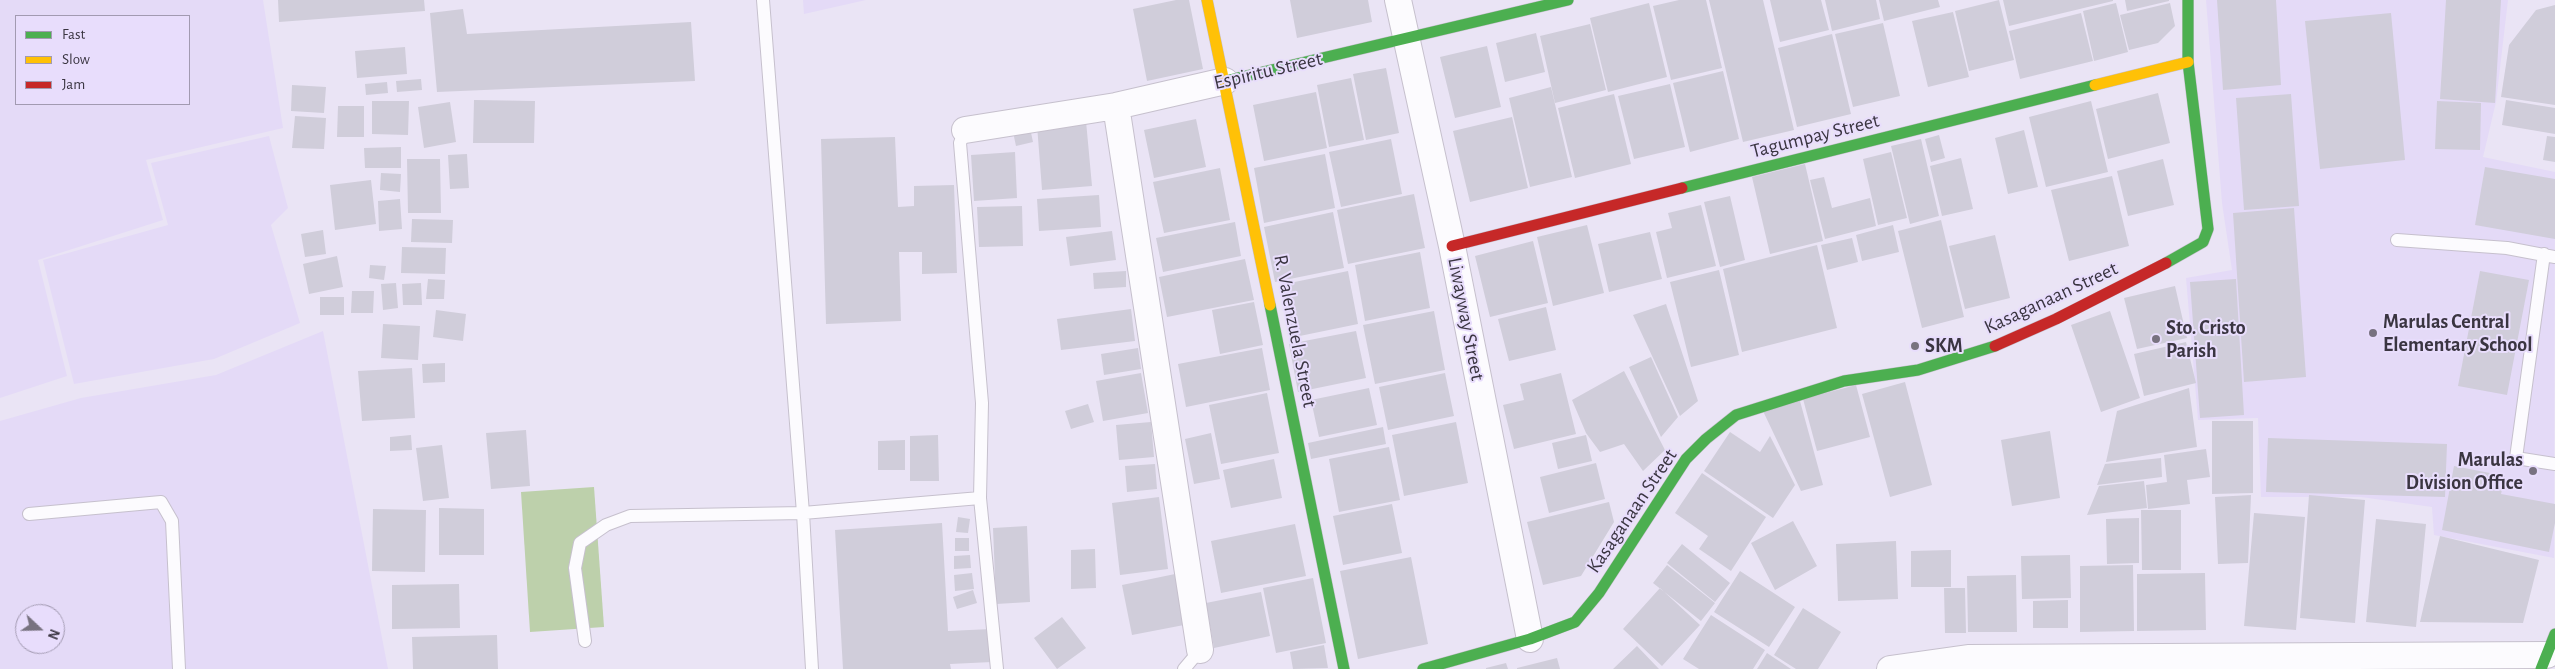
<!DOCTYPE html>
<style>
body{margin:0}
#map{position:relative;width:2555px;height:669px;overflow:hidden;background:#eae4f5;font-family:"Alegreya Sans",sans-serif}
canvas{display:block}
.legend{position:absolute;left:15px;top:15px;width:175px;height:90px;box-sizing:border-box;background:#e8ddfc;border:1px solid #a29ab1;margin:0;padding:6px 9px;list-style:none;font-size:15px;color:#3a3541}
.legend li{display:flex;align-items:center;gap:10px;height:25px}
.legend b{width:25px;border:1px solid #a29ab1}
.north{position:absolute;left:15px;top:604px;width:50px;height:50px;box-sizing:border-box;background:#e8ddfc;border:1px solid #a29ab1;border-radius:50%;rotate:111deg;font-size:14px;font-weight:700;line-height:20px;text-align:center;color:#3a3541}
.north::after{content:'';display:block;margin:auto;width:18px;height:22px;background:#787280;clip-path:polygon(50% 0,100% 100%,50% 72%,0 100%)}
</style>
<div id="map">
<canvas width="2555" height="669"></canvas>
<ul class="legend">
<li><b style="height:6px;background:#4caf50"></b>Fast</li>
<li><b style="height:6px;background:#ffc107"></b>Slow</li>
<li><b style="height:6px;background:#c62828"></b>Jam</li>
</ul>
<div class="north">N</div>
</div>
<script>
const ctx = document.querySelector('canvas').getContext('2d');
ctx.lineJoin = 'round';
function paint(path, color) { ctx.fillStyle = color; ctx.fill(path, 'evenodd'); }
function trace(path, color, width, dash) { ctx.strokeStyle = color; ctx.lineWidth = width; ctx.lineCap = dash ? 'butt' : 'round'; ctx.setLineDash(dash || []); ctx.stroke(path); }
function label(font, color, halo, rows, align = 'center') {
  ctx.font = font + ' "Alegreya Sans",sans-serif'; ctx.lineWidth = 4; ctx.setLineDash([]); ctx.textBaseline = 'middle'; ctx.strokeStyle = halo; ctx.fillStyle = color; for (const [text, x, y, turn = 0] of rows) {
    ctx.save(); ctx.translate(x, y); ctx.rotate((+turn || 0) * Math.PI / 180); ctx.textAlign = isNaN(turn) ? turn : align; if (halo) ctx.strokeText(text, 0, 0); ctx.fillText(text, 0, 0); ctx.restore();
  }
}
paint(new Path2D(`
 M0,0h263l20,128 -137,32 17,60 -125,40 29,116 -67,22zM189,16v88h-173v-88z
 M803,0h63l-62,14z
 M2206,0h302l-12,102 -13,55 72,15 -1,386 -120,-23 -2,-28 -71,-10h-100l-3,-79 -60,2 -12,-142 46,-8 -10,-67z
 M269,136l19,72 -17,17 29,98 -86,36 -140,25 -31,-124 125,-35 -17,-62z
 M323,331l65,338h-388v-248l81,-23 135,-23zM25,614h30v30h-30z`), '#e4daf7');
paint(new Path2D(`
 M594,487l10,140 -74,5 -9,-140z`), '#bdd0ab');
paint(new Path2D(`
 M278,0h146l1,11 -146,11z
 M1176,0h13l14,69 -56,12 -14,-72z
 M1290,0h78l4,22 -75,16z
 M1679,0h27l16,68 -51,12 -18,-74z
 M1709,0h54l31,130 -51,12z
 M1770,0h51l8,30 -49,12z
 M1825,0h51l4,19 -48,12z
 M1879,0h59l2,7 -56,14z
 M1999,0l15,60 -45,11 -14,-60z
 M2003,0h110v1l-104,25z
 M2125,0h44v1l-42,10z
 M2217,0h59l5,85 -58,5z
 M2446,0h55l-6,103 -55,-4z
 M1649,3l18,74 -59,15 -18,-74z
 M2116,3l12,49 -34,9 -11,-50z
 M2170,3l5,23 -17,17 -29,7 -9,-35z
 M2555,5v100l-54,-8 8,-52 27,-35z
 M463,9l4,25 224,-12 4,59 -258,11 -7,-79z
 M1953,12l16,65 -41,10 -16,-66z
 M2081,13l12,48 -73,18 -11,-48z
 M2391,13l14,147 -85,9 -15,-148z
 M1883,23l17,73 -47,11 -18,-73z
 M1590,24l16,66 -51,13 -15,-67z
 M1536,33l9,39 -40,10 -9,-39z
 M1832,34l19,80 -54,13 -19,-79z
 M1487,46l14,61 -46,11 -15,-61z
 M405,47l2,27 -50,4 -2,-27z
 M1386,68l13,65 -33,7 -13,-66z
 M1723,71l16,68 -49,13 -17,-69z
 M1351,78l13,62 -35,7 -12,-62z
 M421,79l1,11 -25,2 -1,-11z
 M387,82l1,11 -22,2 -1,-11z
 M1670,84l15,63 -51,12 -16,-63z
 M292,85l34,2 -2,26 -33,-2z
 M1551,87l21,90 -42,10 -21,-89z
 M1316,92l11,56 -63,13 -11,-56z
 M2158,93l12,50 -62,16 -12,-50z
 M1614,94l17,70 -56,14 -17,-70z
 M2291,94l8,112 -55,4 -8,-112z
 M474,100l61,1 -1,42h-61z
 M2506,100l49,8v26l-53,-9z
 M372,101h37l-1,34 -36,-1z
 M2091,101l17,71 -62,15 -17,-70z
 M2437,101l44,2 -1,47 -45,-1z
 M450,102l6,40 -32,6 -6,-41z
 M338,106h26v31h-27z
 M295,116l31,2 -2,31 -32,-1z
 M1512,117l16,71 -58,14 -17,-71z
 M1196,119l10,48 -52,11 -10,-48z
 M1086,121l6,65 -50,4 -5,-65z
 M1030,128l3,14 -17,4 -3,-14z
 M2024,130l14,57 -30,7 -13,-56z
 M1939,135l6,23 -14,4 -6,-23z
 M2547,136l8,1v25l-12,-2z
 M895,137l3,70 16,-1v-20l40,-1 3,88 -35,1v-22h-23l2,69 -75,3 -5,-185z
 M1391,139l11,55 -61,13 -12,-55z
 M1921,139l18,77 -29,8 -19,-78z
 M401,147v21h-36l-1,-20z
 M1015,152l2,46 -43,3 -3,-46z
 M1891,152l16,66 -29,7 -15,-66z
 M467,154l2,34 -19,1 -2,-34z
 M1325,154l10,54 -71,15 -10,-55z
 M1961,158l12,51 -31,7 -12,-50z
 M407,159h33l1,54h-33z
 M2163,159l11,46 -46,11 -11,-45z
 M1805,164l18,77 -53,13 -18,-77z
 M2485,167l70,12v60l-80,-14z
 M1220,168l10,52 -66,13 -11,-51z
 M381,173l20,1 -1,18 -20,-2z
 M2112,176l17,70 -60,15 -18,-71z
 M1824,177l8,31 38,-10 6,28 -51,13 -15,-59z
 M371,180l5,44 -41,6 -5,-45z
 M1414,194l11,54 -77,16 -11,-54z
 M1099,195l2,32 -62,4 -2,-32z
 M1730,196l15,64 -25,7 -16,-65z
 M400,199l2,30 -23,2 -1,-30z
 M1701,205l15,61 -49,12 -11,-46 16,-4 -4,-15z
 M1022,206l1,40 -44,1 -2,-40z
 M2294,208l12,169 -62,5 -11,-169z
 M1333,212l11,56 -69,14 -11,-55z
 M412,219l41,1 -1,23 -41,-1z
 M1941,220l23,97 -42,11 -24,-97z
 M1235,222l6,34 -78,16 -7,-34z
 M1587,225l17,68 -51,13 -16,-69z
 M1893,225l6,27 -37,9 -6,-26z
 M323,230l3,24 -21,3 -4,-23z
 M1112,231l4,29 -46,6 -4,-29z
 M1650,232l12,47 -53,13 -11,-48z
 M1995,235l15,63 -45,11 -16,-63z
 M1852,238l6,24 -31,8 -6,-25z
 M1533,241l15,62 -58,14 -15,-61z
 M1817,245l20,83 -95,24 -19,-83z
 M402,247l44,1 -1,26 -44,-1z
 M1420,252l10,56 -65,13 -10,-56z
 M337,256l6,31 -34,7 -6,-30z
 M1245,259l9,41 -87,17 -8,-40z
 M370,265l16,1 -2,14 -15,-2z
 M1719,270l20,85 -48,12 -21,-85z
 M1126,271v16l-32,2 -1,-16z
 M1348,271l10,53 -68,14 -10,-53z
 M2480,271l49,9 -22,115 -49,-9z
 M428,279l17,1 -1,19h-18z
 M2236,279l8,136 -44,3 -10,-136z
 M396,283l2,25 -15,2 -2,-26z
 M421,283l1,22h-19l-1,-21z
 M2175,286l12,52 -50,11 -13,-51z
 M352,291h22l-1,22h-22z
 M320,297h24v18h-24z
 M1254,302l9,43 -43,9 -8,-44z
 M1666,304l32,97 -18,15 -47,-101z
 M1546,307l10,43 -47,11 -11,-42z
 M1131,309l4,32 -74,9 -4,-31z
 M436,310l30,4 -3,27 -30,-4z
 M1434,311l11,59 -70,14 -12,-59z
 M2110,311l30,87 -39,14 -30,-87z
 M383,324l37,2 -2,34 -37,-2z
 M1356,331l10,47 -68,14 -9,-48z
 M2186,342l10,41 -52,13 -10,-42z
 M1138,348l3,21 -37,6 -3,-21z
 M1262,348l8,42 -84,17 -8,-43z
 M1651,357l27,60 -17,20 -32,-70z
 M445,363v19l-22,1 -1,-19z
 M412,368l3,50 -53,3 -4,-50z
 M1624,371l41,79 -22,21 -19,-27 -24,8 -14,-19 -14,-33z
 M1141,373l7,40 -45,8 -7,-40z
 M1445,373l9,43 -66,14 -9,-43z
 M1561,373l15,61 -62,15 -11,-44 21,-5 -4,-16z
 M1905,382l27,103 -42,12 -28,-103z
 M1856,385l14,52 -53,14 -14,-52z
 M1369,388l8,37 -58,12 -8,-37z
 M2189,388l8,59 -91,15 11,-51z
 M1267,393l12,60 -58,11 -12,-59z
 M1800,401l23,84 -22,6 -38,-80z
 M1088,404l6,18 -23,7 -6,-18z
 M2212,421h41v72l-41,1z
 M1151,422l3,35 -35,3 -3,-35z
 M1456,422l12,61 -64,13 -12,-61z
 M1383,427l3,17 -75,15 -3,-16z
 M526,430l4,56 -39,3 -5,-56z
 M2050,431l10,67 -48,8 -11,-66z
 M1730,432l30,20 10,-16 25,49 -22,33 -69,-47z
 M1211,433l9,46 -26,5 -9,-45z
 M411,435l1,15 -22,1v-14z
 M938,435l1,46h-29v-45z
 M1586,435l6,26 -34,8 -6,-26z
 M2268,438l179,6 -2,53 -179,-5z
 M905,440v30h-27v-29z
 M442,445l7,53 -26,3 -7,-53z
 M1389,447l11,53 -61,12 -10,-53z
 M2206,449l4,28 -23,3 3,24 -42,5 -2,-24 21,-3 -3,-27z
 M2161,458l1,19 -65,8 8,-21z
 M1274,459l8,39 -51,10 -8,-38z
 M1596,463l9,36 -56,14 -9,-36z
 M1155,464l2,25 -30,3 -2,-26z
 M2454,466l51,10 -4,18 54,10v19l-6,29 -107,-22z
 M1702,473l64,44 -35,54 -32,-22 9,-13 -33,-23z
 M2144,481l3,27 -60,7 12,-29z
 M2251,495l-3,68 -30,1 -3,-67z
 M2309,495l56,5 -10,123 -55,-5z
 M1159,497l9,72 -48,6 -8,-72z
 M1609,502l5,20 -33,54 -38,9 -16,-63z
 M1392,504l10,49 -59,12 -10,-49z
 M439,508l45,1v46h-45z
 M373,509l53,1 -1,62 -53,-1z
 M2141,510h40v60h-39z
 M2254,513l51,4 -9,113 -52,-4z
 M958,517l12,2 -2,14 -12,-1z
 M2139,518v45l-32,1 -1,-45z
 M2376,519l50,5 -10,103 -50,-5z
 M1793,521l24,45 -42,24 -24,-47z
 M942,523l6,108 43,-2 1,33 -42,2 1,5h-108l-8,-139z
 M1295,524l11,52 -85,17 -10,-52z
 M1027,526l3,76 -34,2 -3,-76z
 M2440,536l99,24 -16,63 -103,-1z
 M955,538h14v13h-14z
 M1896,541l2,58 -60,2 -2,-57z
 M1682,544l48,39 -15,19 -48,-39z
 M1095,549l1,39 -25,1v-39z
 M1951,550v37h-40v-36z
 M970,555l1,13 -17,1v-13z
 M2070,555l1,43 -49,1 -1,-43z
 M1411,557l17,87 -70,15 -18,-88z
 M1667,565l48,38 -14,18 -48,-38z
 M2133,565l1,66 -54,1v-66z
 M1740,571l55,36 -26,40 -55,-35z
 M972,573l2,16 -19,2 -1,-16z
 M2205,573l1,57 -69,1v-57z
 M1175,574l9,51 -52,10 -10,-50z
 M2016,575l1,57h-49l-1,-56z
 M1313,578l13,65 -50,10 -13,-65z
 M459,584l1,44 -68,1v-44z
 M1660,588l40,37 -38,41 -39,-37z
 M1944,588h21l1,45h-21z
 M973,590l4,13 -20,6 -4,-12z
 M1261,592l9,44 -56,12 -8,-45z
 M2068,600v28h-35v-27z
 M1803,608l38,24 -23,37h-22l-22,-14z
 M1711,615l54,35 -12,19h-54l-16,-10z
 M1062,617l24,31 -29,21 -23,-31z
 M497,635l1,34h-85l-1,-32z
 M1324,645l4,23 -35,1 -3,-17z
 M1637,646l22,23h-46z
 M1767,653l24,16h-34z
 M1557,658l3,11h-43v-1z
 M1506,663l2,6h-22v-1z`), '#d0cdda');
const lane = new Path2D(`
 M763,0l40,513 9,156
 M2397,240l110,8 48,9
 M2544,254l-28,204 39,6
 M980,498l17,171
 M29,514l132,-12 11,19 7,148
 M585,641l-10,-73 5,-25 26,-18 24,-9 173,-3 177,-15 2,-95 -22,-260 5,-13
 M1184,669l16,-19`);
const street = new Path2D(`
 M1398,0l54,246 78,393
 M1116,106l84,544
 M965,130l151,-24 109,-25
 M1890,669l78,-11 579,-3`);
const fast = new Path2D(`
 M1225,81l343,-81
 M1682,188l413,-103
 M2166,263l37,-21 5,-13 -20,-167v-62
 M1270,305l74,364
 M1423,669l107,-30 45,-17 24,-29 87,-134 20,-20 30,-24 108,-34 74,-11 77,-24
 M2541,669l14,-35`);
const slow = new Path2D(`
 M1207,0l63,305
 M2095,85l93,-23`);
const jam = new Path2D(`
 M1452,246l230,-58
 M1995,346l61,-27 110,-56`);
trace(lane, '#c6c0cd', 14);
trace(street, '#c6c0cd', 28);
trace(fast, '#c6c0cd', 12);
trace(slow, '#c6c0cd', 12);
trace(jam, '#c6c0cd', 12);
trace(lane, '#fcfbfe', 12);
trace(street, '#fcfbfe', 26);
trace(fast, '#4caf50', 11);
trace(slow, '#ffc107', 11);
trace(jam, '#c62828', 11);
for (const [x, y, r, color] of [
 [2373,333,5,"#787280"],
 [2156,339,5,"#787280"],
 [1915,346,5,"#787280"],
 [2533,471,5,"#787280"]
]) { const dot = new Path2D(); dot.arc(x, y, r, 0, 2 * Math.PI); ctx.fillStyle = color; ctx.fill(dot); trace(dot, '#e8ddfc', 2); }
label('20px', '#3a3541', '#e8ddfc', [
 ["Espiritu Street",1268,71,-13],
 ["Tagumpay Street",1815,136,-14],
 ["Kasaganaan Street",2051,298,-25],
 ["Liwayway Street",1466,319,79],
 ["R. Valenzuela Street",1295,331,79],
 ["Kasaganaan Street",1632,511,-56]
]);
label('bold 20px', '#3a3541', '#e8ddfc', [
 ["Marulas Central",2383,322],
 ["Elementary School",2383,345],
 ["Sto. Cristo",2166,328],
 ["Parish",2166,351],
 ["SKM",1925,346],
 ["Marulas",2523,460,"right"],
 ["Division Office",2523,483,"right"]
], 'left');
</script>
